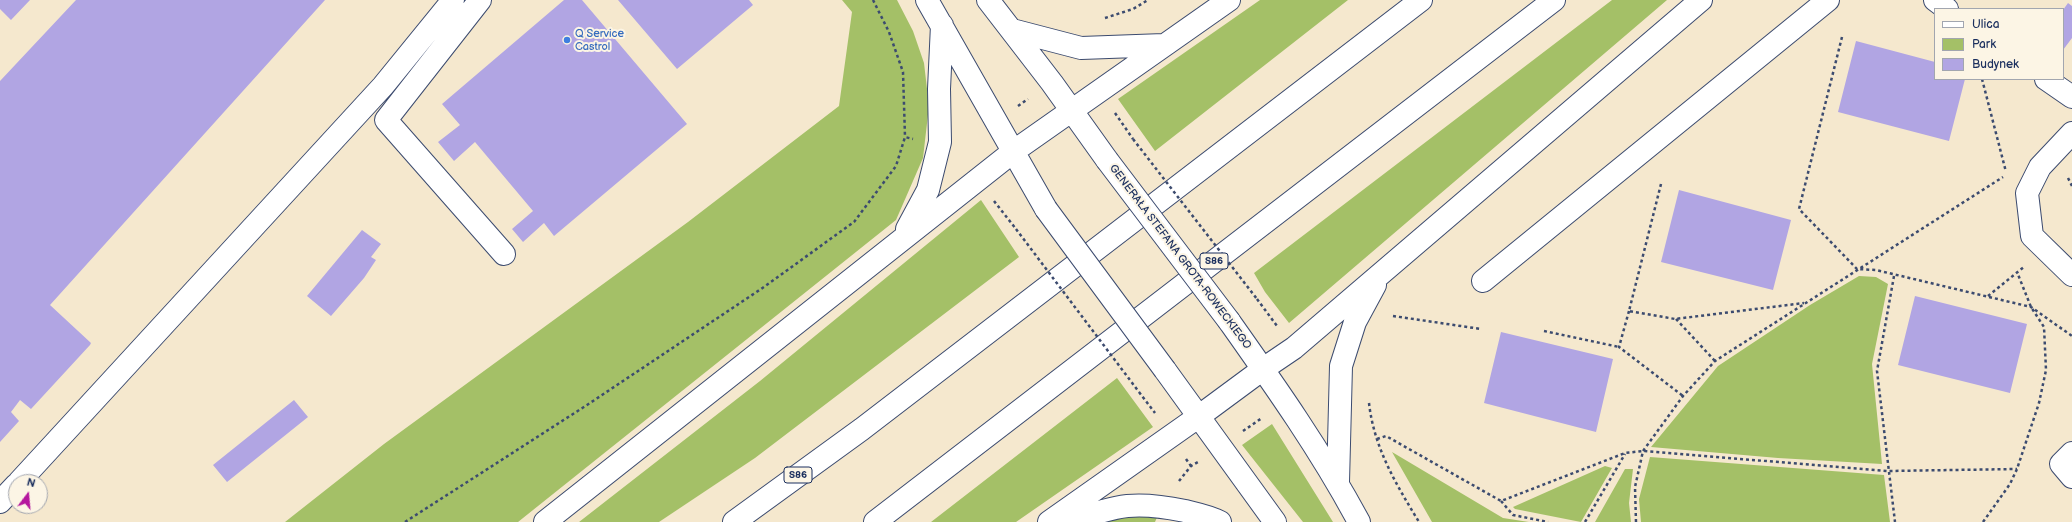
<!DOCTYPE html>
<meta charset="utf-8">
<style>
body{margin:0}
#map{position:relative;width:2072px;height:522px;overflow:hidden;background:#f5e8ce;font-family:"Balsamiq Sans",sans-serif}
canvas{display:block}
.legend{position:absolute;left:1934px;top:8px;width:130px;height:72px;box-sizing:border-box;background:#fcf5e5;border:1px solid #a2a6af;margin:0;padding:5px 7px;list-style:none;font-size:12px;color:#1b2f5e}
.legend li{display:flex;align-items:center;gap:8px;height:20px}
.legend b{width:20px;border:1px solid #a2a6af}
.north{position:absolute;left:8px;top:474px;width:40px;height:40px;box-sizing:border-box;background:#fcf5e5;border:1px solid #a2a6af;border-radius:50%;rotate:16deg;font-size:11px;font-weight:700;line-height:16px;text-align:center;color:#1b2f5e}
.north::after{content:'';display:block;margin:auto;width:14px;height:18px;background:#b5179e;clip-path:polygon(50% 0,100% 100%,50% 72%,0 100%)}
</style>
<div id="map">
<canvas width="2072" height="522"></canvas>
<ul class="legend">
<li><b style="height:5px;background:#fff"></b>Ulica</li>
<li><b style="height:11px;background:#a4c067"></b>Park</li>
<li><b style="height:11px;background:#b1a5e3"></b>Budynek</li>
</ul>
<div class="north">N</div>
</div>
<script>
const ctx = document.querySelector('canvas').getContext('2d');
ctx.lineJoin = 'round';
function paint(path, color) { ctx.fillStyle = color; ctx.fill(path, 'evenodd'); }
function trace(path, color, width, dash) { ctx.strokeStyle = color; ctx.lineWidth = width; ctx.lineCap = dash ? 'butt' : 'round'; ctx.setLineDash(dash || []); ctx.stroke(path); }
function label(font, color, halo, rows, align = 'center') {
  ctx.font = font + ' "Balsamiq Sans",sans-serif'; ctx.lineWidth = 4; ctx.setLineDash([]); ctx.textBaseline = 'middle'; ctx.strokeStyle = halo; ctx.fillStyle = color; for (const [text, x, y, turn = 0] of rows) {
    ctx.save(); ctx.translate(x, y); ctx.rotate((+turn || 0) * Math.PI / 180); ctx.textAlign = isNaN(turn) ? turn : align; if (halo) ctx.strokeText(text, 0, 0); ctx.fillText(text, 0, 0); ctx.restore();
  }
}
paint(new Path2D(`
 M842,0h55l16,31 11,32 5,43 -6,52 -27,62 -378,302h-233l99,-78 304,-222 151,-116 13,-94z
 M1260,0h88l-193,151 -37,-52z
 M1612,0h55l-378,323 -24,-31 -11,-19z
 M981,200l38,57 -264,201 -96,64h-80l181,-141z
 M1859,276l17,1 12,7 -16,80 10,100 -104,-6 -127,-11 67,-81 92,-61z
 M1117,378l36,49 -137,95h-85z
 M1272,424l61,98h-30l-61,-77z
 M1392,452l111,66 26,4h-97z
 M1650,457l234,18 6,47h-249l-2,-23z
 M1605,466l7,2 -31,54 -66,-13 -2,-2z
 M1625,469h8l-4,34 2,19h-36z
 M1158,515l-3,7h-59l15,-6z`), '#a4c067');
paint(new Path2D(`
 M0,0h30l-19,20 -11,-11z
 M76,0h249l-275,305 41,38 -1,2 -59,64 -11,-9 -9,12 8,9 -19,21v-361z
 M564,0h18l105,124 -133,112 -10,-13 -21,19 -11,-13 21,-18 -58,-69 -21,19 -16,-19 22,-17 -18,-21z
 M618,0h131l4,5 -76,64z
 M2068,3l4,3v32l-9,12v-40z
 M1856,41l79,21v17h30l-16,62 -111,-29z
 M1679,190l112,30 -18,70 -112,-28z
 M362,230l19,14 -10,13 5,3 -12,18 -33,38 -24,-20z
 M1915,296l112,28 -17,69 -112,-28z
 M1501,332l112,27 -17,73 -112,-29z
 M294,400l14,17 -81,65 -14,-17z`), '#b1a5e3');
const minor = new Path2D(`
 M480,0l-94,120 118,134
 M927,0l119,209
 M988,0l64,83 55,77
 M1935,0l12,9
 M1012,30l69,18 83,-3
 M2046,79l26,18
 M2072,133l-32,34 -13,26 5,43 40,39
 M907,229l21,-39 12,-48 -1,-53 3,-64
 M1483,281l345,-281
 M1229,321c46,65 92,130 130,201
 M1165,370l110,152
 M2072,453l-11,11 11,13
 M19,482l364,-396 70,-86
 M0,502l16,-17
 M545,522l469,-371 215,-151
 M1049,522l149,-105 65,-48
 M1072,522c45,-18 65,-21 113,-11 12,3 24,5 35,11`);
const highway = new Path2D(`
 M1263,369l31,-21 407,-348
 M1338,482l3,-116 14,-44 20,-37
 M734,522l128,-93 559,-429
 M875,522l679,-522`);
trace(minor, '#3c4b6f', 24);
trace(highway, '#3c4b6f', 24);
trace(new Path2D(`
 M873,0l16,32 14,40 2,65
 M1105,18l28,-9 15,-9
 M1842,37l-43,172 58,60 19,1 155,37 41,29
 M1982,79l24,93
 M1018,106l10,-7
 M1115,113l18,26
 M2068,178l4,8
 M1661,184l-32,127 46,8 129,-16
 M994,201l22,28
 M1894,276l-17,95 18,151
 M1988,296l37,-30
 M1257,299l20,27
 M1629,311l-10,36 64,49
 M1393,316l88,13
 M1676,319l39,42
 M1544,331l75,16
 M1139,392l16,21
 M1369,403c5,45 27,81 50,119
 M1243,431l19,-13
 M1377,439l9,-3 115,65 124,-48 18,-2 245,20 129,-2
 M1186,459l5,7
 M1179,481l12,-15 7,-4
 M1501,501l12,14 35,7
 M405,522l182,-117 174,-116 93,-67 42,-56 9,-29 8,2
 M1585,522l40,-68
 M1636,522l-1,-35 8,-36 40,-55 32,-35 288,-184
 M1983,522l27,-38 7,-15 22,-66 7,-33 -2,-43 -13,-20 -14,-35`), '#3c4b6f', 2.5, [3, 3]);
trace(minor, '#fff', 22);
trace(highway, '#fff', 22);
const minorBridge = new Path2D(`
 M1107,160l122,161
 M1046,209l119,161`);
trace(minorBridge, '#3c4b6f', 24, []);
trace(new Path2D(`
 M1133,139l124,160
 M1016,229l123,163`), '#3c4b6f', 2.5, [3, 3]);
trace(minorBridge, '#fff', 22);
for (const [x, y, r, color] of [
 [567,40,4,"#3f7fe0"]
]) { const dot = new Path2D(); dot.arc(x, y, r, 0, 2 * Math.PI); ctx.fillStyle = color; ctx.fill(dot); trace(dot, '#fcf5e5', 1.5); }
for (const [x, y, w] of [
 [1214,261,28],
 [798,475,28]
]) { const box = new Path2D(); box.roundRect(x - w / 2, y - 8, w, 16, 3); ctx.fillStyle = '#fcf5e5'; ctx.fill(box); trace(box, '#1b2f5e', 1); }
label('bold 10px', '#1b2f5e', null, [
 ["S86",1214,261],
 ["S86",798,475]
]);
label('11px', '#366cbe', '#fcf5e5', [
 ["Q Service",575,34],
 ["Castrol",575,47]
], 'left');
label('11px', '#1b2f5e', '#fcf5e5', [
 ["GENERAŁA STEFANA GROTA-ROWECKIEGO",1180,257,53]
]);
</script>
